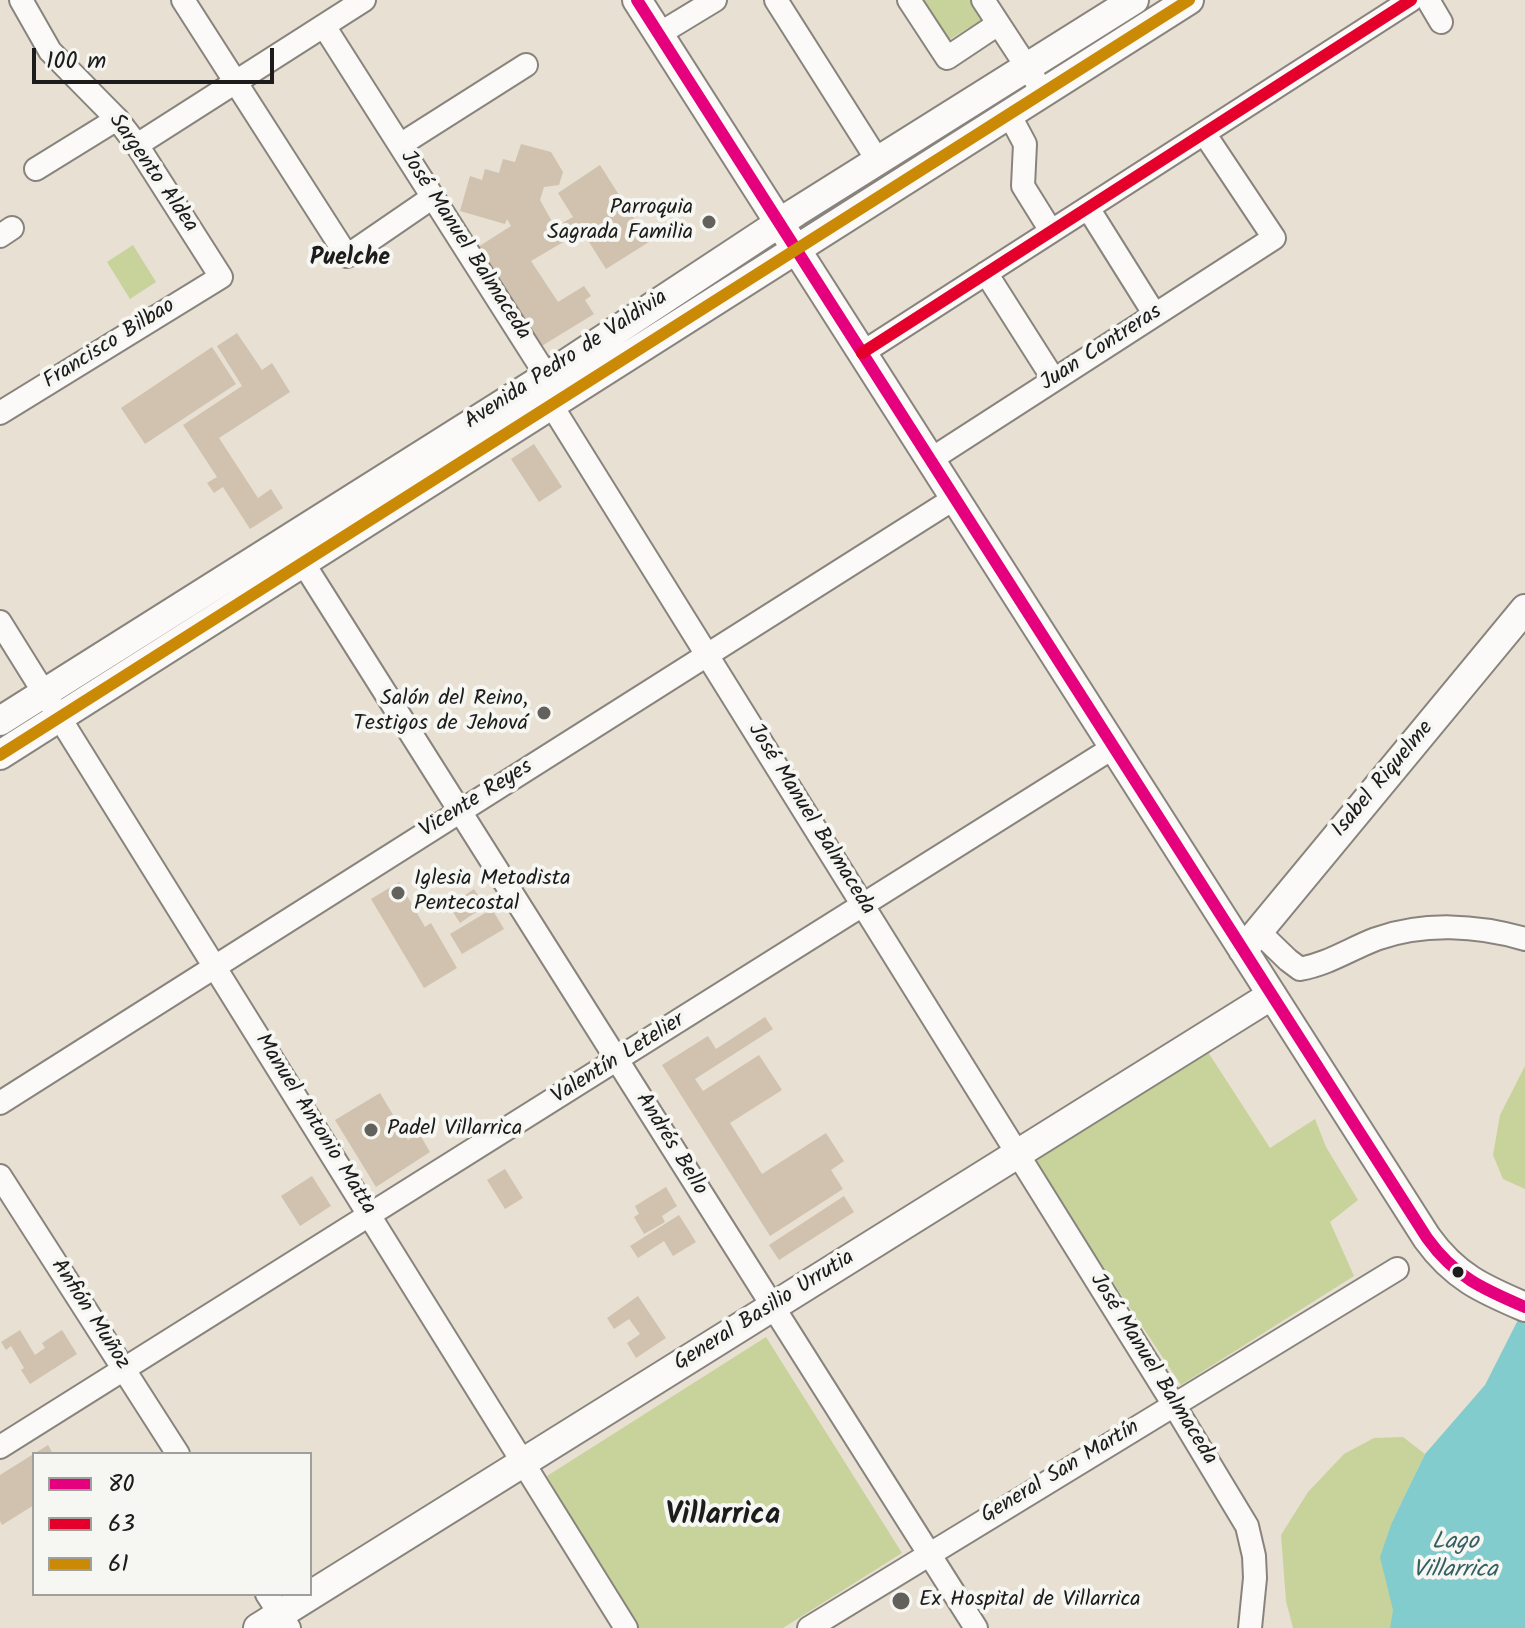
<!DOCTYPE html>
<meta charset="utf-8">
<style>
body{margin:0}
#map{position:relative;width:1525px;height:1628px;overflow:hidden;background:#e8e0d2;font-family:Kalam,sans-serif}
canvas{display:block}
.legend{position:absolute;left:32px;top:1452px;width:280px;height:144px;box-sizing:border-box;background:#f6f6f2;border:2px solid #9f9f9c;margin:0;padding:10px 14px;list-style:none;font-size:24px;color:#1c1c1c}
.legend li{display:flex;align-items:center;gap:16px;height:40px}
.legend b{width:40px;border:2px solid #9f9f9c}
.scale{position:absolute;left:32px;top:48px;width:242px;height:36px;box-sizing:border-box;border:4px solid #1c1c1c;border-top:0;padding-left:10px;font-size:24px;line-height:28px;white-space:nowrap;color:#1c1c1c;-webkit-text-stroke:6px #f6f6f2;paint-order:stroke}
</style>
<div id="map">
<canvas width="1525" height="1628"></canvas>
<ul class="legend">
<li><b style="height:10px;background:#e5007d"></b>80</li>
<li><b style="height:10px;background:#e4002b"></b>63</li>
<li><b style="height:10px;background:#cb8a06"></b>61</li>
</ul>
<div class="scale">100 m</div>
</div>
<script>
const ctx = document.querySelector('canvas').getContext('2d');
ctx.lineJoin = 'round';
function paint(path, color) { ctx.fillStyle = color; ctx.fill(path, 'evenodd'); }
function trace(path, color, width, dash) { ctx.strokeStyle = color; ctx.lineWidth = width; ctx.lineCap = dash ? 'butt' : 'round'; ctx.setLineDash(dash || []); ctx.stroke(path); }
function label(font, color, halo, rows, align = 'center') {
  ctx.font = font + ' Kalam,sans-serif'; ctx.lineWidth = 8; ctx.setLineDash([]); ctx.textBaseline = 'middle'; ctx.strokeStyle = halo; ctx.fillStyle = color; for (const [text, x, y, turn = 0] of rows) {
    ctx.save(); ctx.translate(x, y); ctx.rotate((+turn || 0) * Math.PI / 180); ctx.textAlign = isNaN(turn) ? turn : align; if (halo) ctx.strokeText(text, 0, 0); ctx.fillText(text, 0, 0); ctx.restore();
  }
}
paint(new Path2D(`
 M922,0h53l11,17 -39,24z
 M133,245l23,37 -26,17 -23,-37z
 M1206,1049l64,99 45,-29 11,28 32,53 -28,22 24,54 -173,109 -148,-224z
 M1525,1066v123l-22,-10 -10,-24 7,-40z
 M766,1337l136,216 -119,75h-146l-90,-152z
 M1403,1437l22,17 -33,68 133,106h-232l-7,-27 -5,-66 27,-43 36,-38 30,-16z`), '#c7d39b');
paint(new Path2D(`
 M1525,1296v332h-135l3,-18 -13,-53 12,-35 33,-68 60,-69 35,-69z`), '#82ccce');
paint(new Path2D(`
 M521,144l30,8 12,20 -4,13 -15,2 -4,13 15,27 18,-10 -15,-24 42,-28 49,77 -43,27 -24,-38 -51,30 27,41 26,-16 7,10 -6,4 9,14 -54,33 -62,-100 33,-21 -4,-7 -2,5 -45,-13 10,-35 12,4 3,-11 14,4 4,-14 12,3z
 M237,333l25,37 10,-7 18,29 -71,46 39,60 13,-9 12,19 -33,21 -27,-42 -9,6 -7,-10 10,-6 -34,-52 59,-39 -25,-40z
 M212,347l24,37 -91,60 -24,-36z
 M534,444l28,43 -23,15 -28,-43z
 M399,882l26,45 6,-4 26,45 -33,20 -53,-89z
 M474,889l11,17 -25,17 -11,-17z
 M492,909l12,20 -42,25 -12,-20z
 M765,1017l8,12 -78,50 8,12 56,-36 23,35 -52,33 32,51 64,-41 18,28 -13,9 12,19 -73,47 -108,-171 46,-29 8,13z
 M380,1093l28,47 11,-7 11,19 -54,35 -41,-67z
 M505,1169l18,29 -18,11 -18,-29z
 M312,1176l19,30 -31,20 -19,-30z
 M666,1187l11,19 -15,10 3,6 -21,12 -10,-17 5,-3 -4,-8z
 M844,1196l10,16 -75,48 -10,-15z
 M679,1215l17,27 -23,14 -9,-15 -26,17 -8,-12z
 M638,1296l28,42 -30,20 -9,-15 13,-9 -11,-15 -15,10 -7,-11z
 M20,1330l15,25 10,-7 -3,-5 20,-13 15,24 -47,30 -9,-14 3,-2 -13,-22 -5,4 -5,-8z
 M48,1445l5,9h-19v51l-32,20 -2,-4v-46z`), '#d0c2af');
const minor = new Path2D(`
 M183,0l164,256 86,-59
 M776,0l102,161
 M909,0l38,58 51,-34
 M983,0l53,81
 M1428,0l13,22
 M324,26l222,349 6,31 622,999 73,121 7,30 1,22 -5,50
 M659,34l56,-34
 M1009,114l16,30 -2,42 28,45
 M137,145l227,-145
 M400,145l126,-80
 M36,169l81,-50
 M1088,208l67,107
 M0,236l12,-8
 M986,273l68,107
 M862,353l549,-353
 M0,413l221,-136 -84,-132 -20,-26 -67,-68 -29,-51
 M930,460l344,-222 -70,-105
 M295,550l681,1078
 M0,622l626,1006
 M1258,931l30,29 12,9c28,-5 50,-20 76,-30 48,-17 101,-14 149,0
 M0,1103l955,-605
 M0,1176l178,278
 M0,1447l1114,-700
 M267,1594l22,34
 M809,1628l588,-359`);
const major = new Path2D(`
 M637,0l790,1238c28,39 56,51 98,69
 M0,721l558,-352 238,-157 338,-212
 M0,755l1189,-755
 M1243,950l282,-341
 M258,1628l1014,-633`);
trace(minor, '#88847d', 26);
trace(major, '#88847d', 32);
trace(minor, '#fcfaf8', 22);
trace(major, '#fcfaf8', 28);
trace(new Path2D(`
 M637,0l790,1238c28,39 56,51 98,69`), '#e5007d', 12);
trace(new Path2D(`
 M862,353l549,-353`), '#e4002b', 12);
trace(new Path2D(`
 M0,755l1189,-755`), '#cb8a06', 12);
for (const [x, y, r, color] of [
 [709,222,8,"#63615c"],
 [544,713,8,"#63615c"],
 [398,893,8,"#63615c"],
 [371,1130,8,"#63615c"],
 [1458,1272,7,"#1c1c1c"],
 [901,1601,10,"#63615c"]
]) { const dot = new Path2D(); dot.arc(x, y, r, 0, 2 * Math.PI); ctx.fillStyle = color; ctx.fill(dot); trace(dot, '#f6f6f2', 3); }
label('22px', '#1c1c1c', '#f6f6f2', [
 ["Sargento Aldea",152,174,55],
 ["José Manuel Balmaceda",464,246,57],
 ["Francisco Bilbao",110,345,-32],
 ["Juan Contreras",1102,349,-33],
 ["Avenida Pedro de Valdivia",567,361,-33],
 ["Isabel Riquelme",1384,780,-50],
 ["Vicente Reyes",477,800,-32],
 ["José Manuel Balmaceda",810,820,58],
 ["Valentín Letelier",619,1060,-32],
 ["Manuel Antonio Matta",314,1125,58],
 ["Andrés Bello",670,1145,58],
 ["General Basilio Urrutia",765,1312,-32],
 ["Anfión Muñoz",89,1315,57],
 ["José Manuel Balmaceda",1152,1370,58],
 ["General San Martín",1061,1473,-31]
]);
label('22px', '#1c1c1c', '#f6f6f2', [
 ["Parroquia",693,209,"right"],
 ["Sagrada Familia",693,234,"right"],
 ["Salón del Reino,",528,700,"right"],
 ["Testigos de Jehová",528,725,"right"],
 ["Iglesia Metodista",414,880],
 ["Pentecostal",414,905],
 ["Padel Villarrica",387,1130],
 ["Ex Hospital de Villarrica",919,1601]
], 'left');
label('bold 24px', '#1c1c1c', '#f6f6f2', [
 ["Puelche",350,260]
]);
label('italic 24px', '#335f62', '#f6f6f2', [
 ["Lago",1455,1544],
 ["Villarrica",1455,1572]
]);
label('bold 30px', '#1c1c1c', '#f6f6f2', [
 ["Villarrica",723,1518]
]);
</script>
